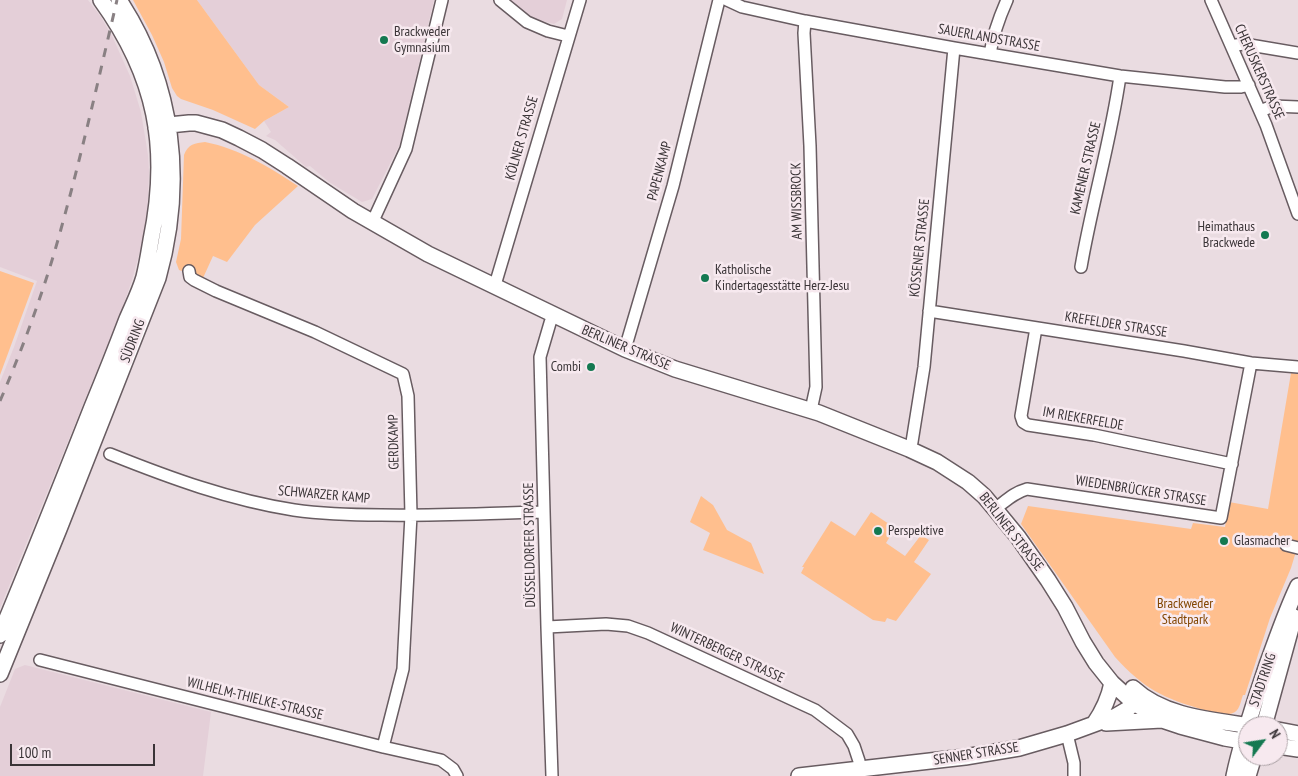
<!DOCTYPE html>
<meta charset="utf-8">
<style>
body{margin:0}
#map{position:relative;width:1298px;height:776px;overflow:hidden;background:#eadce1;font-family:"PT Sans Narrow",sans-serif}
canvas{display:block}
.north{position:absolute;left:1238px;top:716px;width:50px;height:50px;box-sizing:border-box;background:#f7e9ef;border:1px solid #aba1a5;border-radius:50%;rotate:59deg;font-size:14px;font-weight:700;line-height:20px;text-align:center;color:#3a3437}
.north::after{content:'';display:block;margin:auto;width:18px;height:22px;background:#147951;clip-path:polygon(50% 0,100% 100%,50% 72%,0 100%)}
.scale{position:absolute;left:10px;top:744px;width:145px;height:22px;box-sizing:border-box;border:2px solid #3a3437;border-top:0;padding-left:6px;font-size:15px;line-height:18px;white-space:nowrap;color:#3a3437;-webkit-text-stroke:4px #f7e9ef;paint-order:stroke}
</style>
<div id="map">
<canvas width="1298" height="776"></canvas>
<div class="north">N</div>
<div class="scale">100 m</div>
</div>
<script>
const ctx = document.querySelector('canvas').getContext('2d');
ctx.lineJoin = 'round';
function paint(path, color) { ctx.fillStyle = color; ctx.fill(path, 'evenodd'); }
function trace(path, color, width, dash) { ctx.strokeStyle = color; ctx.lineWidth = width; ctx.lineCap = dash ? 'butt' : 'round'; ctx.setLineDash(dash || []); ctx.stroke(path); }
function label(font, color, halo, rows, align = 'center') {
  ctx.font = font + ' "PT Sans Narrow",sans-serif'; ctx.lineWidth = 5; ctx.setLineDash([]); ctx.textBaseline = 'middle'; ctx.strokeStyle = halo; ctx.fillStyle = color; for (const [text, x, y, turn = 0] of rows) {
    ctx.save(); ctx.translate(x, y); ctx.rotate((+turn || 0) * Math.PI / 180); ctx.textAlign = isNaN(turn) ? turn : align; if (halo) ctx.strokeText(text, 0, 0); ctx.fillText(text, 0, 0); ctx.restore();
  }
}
paint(new Path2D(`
 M0,0h88l13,17 12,21 17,38 11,36 7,43 1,16 -1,27 -2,27 -6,26 -8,29 -10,29 -122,299v-226l14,-35 23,-66 -37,-14z
 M197,0h237l-34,144 -28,55 -10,3 -33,-20 -19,-16 -4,1 -31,-27 -9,-4 5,-4 -7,-11 25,-14 -30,-22z
 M510,0h57l-5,19 -8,5 -22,-6z
 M25,665l186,47 -8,64h-203v-69l15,-38z`), '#e4cfd8');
paint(new Path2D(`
 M133,0h64l62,85 30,22 -25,14 -9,8 -42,-19 -32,-11 -4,-3 -5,-8 -8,-26 -12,-27z
 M205,142c35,7 64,25 93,44l-43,39 -28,37 -14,-6 -10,22 -24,-8 -3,-8 5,-23 3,-84c4,-11 11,-12 21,-13z
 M0,271l34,12 -34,92z
 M1291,373l7,1v171l-7,23 -21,50 -25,77h-2c-2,5 -3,14 -8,17 -8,5 -22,0 -31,-2 -41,-12 -60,-21 -89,-53l-94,-133 7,-18 163,23 2,-6 32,4 4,-25 39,7z
 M701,496l12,9 14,25 24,13 13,31 -61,-24 7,-17 -20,-11z
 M871,512l24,16 -9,15 19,13 16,-21 8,5 -15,22 17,12 -35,47 -9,-3 -2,4 -12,-2 -72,-47 3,-6h-2l29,-46 24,15z`), '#ffbf8e');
const street = new Path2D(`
 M500,0l27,22 21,9 20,5
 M727,0l15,7 63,14 149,27 166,28 105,11h16l8,-2
 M1211,0l55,125 32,89
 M805,21l-1,12 6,113 6,241 -5,23
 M1232,47l4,-2 8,-1 54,9
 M990,54c3,-20 9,-36 17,-54
 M1260,111l13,-5 25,1
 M372,223l34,-74 36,-149
 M1081,267c11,-64 30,-127 39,-191
 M189,271l1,6 4,3 22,11 99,41 88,42 5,22 3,119 -7,133 -1,21 -20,78
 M495,285l85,-285
 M929,311l255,40 67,12 47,4
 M1036,328l-15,88 2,6 5,3 66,10 138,29
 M625,349l48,-163 46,-186
 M909,449l3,-7 12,-75 30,-319
 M110,454c60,24 120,46 184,56 29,4 58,5 87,5 54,1 109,-2 163,-3
 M995,509c11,-8 18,-16 32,-20l194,29 30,-155
 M1286,545l12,3
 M547,627l59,-3 22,2 20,7 167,77 32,24 7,12 5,15 1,9
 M40,660l343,87 58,13 12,9 4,7
 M1067,734l7,29v13
 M552,776l-5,-149 -7,-270 10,-34 3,-8`);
const secondary = new Path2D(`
 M156,128l13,-3 20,-2h7l26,7 17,8 23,12 25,16 66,45 75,43 197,95 50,20 144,44 90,36 28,13 31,20 16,14 11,13 23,28 30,43 17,27 18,35 13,21 16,20 22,20 28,17 18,6 45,12 23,4
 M0,635c32,-76 62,-152 92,-228 12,-29 24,-59 35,-88 6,-14 13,-28 17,-42 3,-12 5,-25 7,-37 19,-92 5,-164 -50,-240
 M0,674l59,-145 99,-251c27,-96 16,-194 -39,-278
 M1133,688c31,29 79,32 119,38
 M1106,723l56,-3
 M1094,724c9,-13 15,-26 18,-41
 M1264,726l30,-109
 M1278,730l20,4
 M1278,746l20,3
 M799,776l166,-19 54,-9 48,-14 49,-18 12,-7 12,-13
 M1234,776c8,-38 21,-75 33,-111 10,-27 19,-54 31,-79
 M1248,776l6,-20`);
trace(street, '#685c61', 14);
trace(secondary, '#685c61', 18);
trace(street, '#fff', 11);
trace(secondary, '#fff', 15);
trace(new Path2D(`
 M0,401c24,-56 45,-113 61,-172 21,-76 38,-152 56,-229`), '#898083', 3, [9, 9]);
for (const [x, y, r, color] of [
 [384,40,5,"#147951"],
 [1265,235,5,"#147951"],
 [705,278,5,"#147951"],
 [591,367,5,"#147951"],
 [878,531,5,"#147951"],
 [1224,541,5,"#147951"]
]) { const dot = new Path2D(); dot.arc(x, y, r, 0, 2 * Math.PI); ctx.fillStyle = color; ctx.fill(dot); trace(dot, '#f7e9ef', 2); }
label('14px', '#3a3437', '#f7e9ef', [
 ["Brackweder",394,32],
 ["Gymnasium",394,48],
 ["Heimathaus",1255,227,"right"],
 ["Brackwede",1255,243,"right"],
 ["Katholische",715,270],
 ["Kindertagesstätte Herz-Jesu",715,286],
 ["Combi",581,367,"right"],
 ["Perspektive",888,531],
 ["Glasmacher",1234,541]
], 'left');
label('14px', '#3a3437', '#f7e9ef', [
 ["SAUERLANDSTRASSE",989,38,10],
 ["CHERUSKERSTRASSE",1259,72,66],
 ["KÖLNER STRASSE",522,138,-74],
 ["KAMENER STRASSE",1086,168,-77],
 ["PAPENKAMP",660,171,-75],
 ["AM WISSBROCK",797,201,-91],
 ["KÖSSENER STRASSE",920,248,-84],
 ["KREFELDER STRASSE",1116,325,9],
 ["SÜDRING",133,341,-69],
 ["BERLINER STRASSE",626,348,23],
 ["IM RIEKERFELDE",1083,419,10],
 ["GERDKAMP",394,442,-91],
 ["WIEDENBRÜCKER STRASSE",1141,491,9],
 ["SCHWARZER KAMP",324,495,5],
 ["BERLINER STRASSE",1011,532,52],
 ["DÜSSELDORFER STRASSE",530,545,-91],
 ["WINTERBERGER STRASSE",727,653,25],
 ["STADTRING",1263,680,-71],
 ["WILHELM-THIELKE-STRASSE",255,699,14],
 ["SENNER STRASSE",976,754,-9]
]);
label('14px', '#824501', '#f7e9ef', [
 ["Brackweder",1185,604],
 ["Stadtpark",1185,620]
]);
</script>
